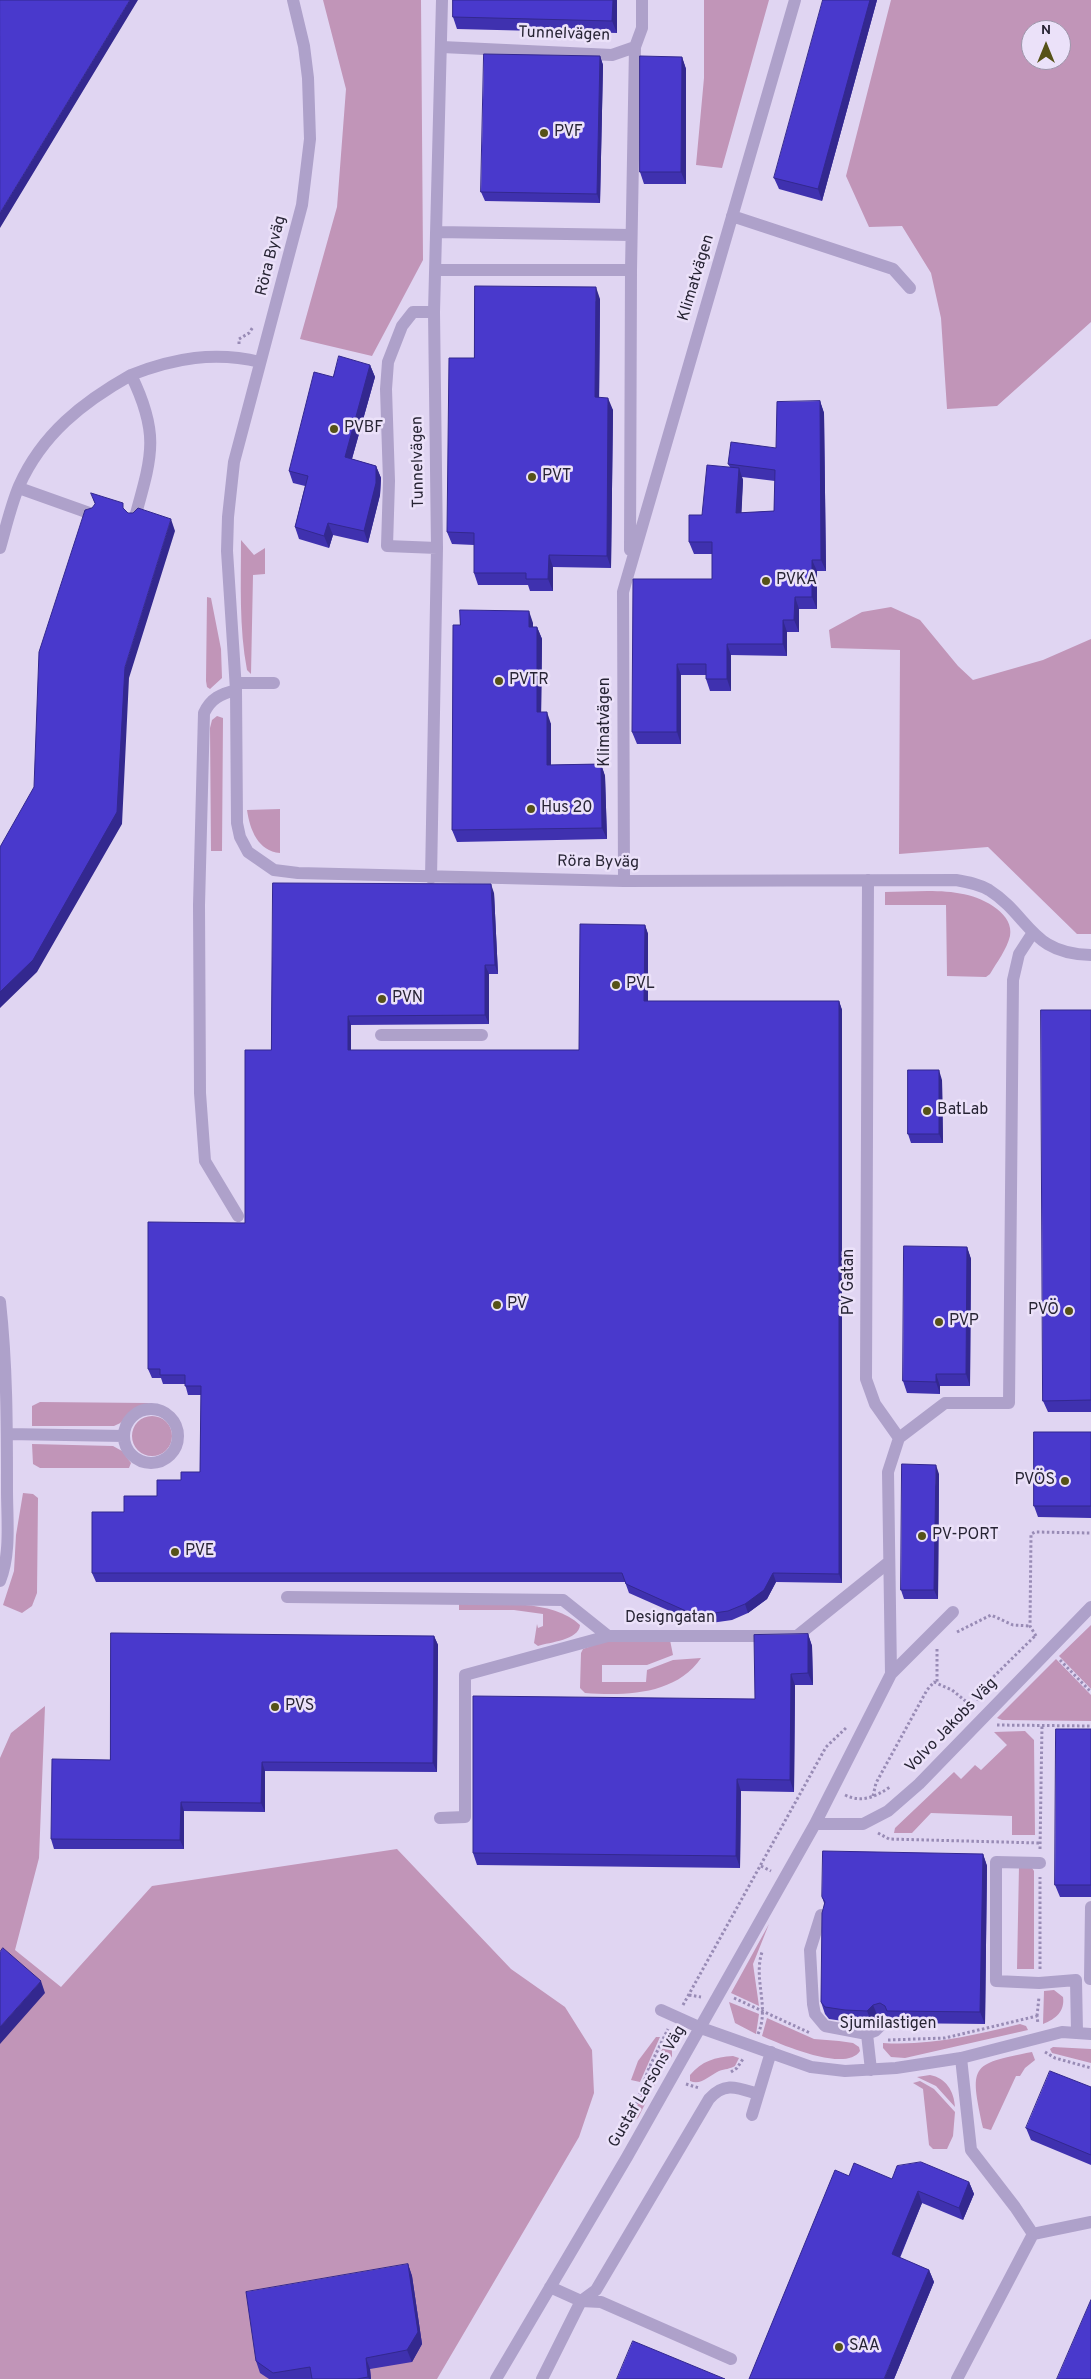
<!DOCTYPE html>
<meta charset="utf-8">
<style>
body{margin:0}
#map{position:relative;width:1091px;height:2379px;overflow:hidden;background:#e0d5f2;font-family:Overpass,sans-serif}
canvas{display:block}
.north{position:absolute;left:1021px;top:20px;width:50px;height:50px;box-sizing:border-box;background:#ebe1f9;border:1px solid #9d95aa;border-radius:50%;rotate:0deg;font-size:14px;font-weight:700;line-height:20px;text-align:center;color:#272434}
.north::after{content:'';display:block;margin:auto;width:18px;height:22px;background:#565218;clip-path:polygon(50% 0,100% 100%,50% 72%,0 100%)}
</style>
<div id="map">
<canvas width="1091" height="2379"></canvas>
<div class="north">N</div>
</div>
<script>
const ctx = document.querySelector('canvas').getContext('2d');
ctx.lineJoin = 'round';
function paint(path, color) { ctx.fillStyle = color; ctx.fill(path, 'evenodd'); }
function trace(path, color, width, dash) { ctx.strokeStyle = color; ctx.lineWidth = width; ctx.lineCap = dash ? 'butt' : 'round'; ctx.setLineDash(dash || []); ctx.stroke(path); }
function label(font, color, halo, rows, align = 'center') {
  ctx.font = font + ' Overpass,sans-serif'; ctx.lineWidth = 5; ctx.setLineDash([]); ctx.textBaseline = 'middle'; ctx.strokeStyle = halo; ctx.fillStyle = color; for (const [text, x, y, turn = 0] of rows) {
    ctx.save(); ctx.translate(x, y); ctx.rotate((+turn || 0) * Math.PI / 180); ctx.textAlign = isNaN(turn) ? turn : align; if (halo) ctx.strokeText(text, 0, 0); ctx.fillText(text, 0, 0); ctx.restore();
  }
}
paint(new Path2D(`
 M323,0h98l2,260 -51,96 -72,-17 37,-132 9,-118z
 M704,0h65l-47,168 -26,-3 8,-87z
 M891,0h200v322l-94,84 -50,3 -6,-91 -10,-45 -29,-47 -33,1 -23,-51zM1031,30h30v30h-30z
 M241,540l13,15 11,-7v26l-12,1 -2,99 -4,-4c-8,-42 -6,-87 -6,-130z
 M207,597l4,1 10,51 1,29 -12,11 -3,-2 -1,-6z
 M891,607l29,13 38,46 15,14 70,-20 48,-21v295h-14l-89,-87 -89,7 1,-204 -69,-2 -2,-18 33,-18z
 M217,716l6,2 -1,133h-11l-1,-123 2,-8z
 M280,809v44c-22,-2 -30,-23 -33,-43z
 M885,892c37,0 81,-7 112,17 9,7 15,16 13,27 -3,13 -13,26 -20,38l-4,3 -39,-1 -1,-71h-61z
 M40,1402l108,1h6c-31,3 -21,16 -40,23h-82v-20z
 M132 1436a20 20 0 1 1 40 0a20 20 0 1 1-40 0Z
 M32,1444l81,2 9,5 9,12 -2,5h-89l-7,-4z
 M23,1493l10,1 5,4 -1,95 -5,13 -10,7 -19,-8 11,-34 2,-36z
 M459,1603c35,1 95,-4 121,22 -1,15 -30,17 -42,21l-4,-3 3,-19 1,4 5,-2v-12l-29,-4h-55z
 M1091,1625v64l-32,-33z
 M608,1640h62l3,15 -26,10h-45v17h44l1,-12 26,-10 28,-2c-25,37 -76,38 -116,35l-5,-5 1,-35 2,-4z
 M1056,1659l35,36v26l-89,-1 -5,-2z
 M45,1706l-6,152 -24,92 46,37 91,-101 245,-37 114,120 54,38 27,43 2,43 -15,44 -142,242h-437v-621l11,-25z
 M1025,1731l9,9 1,95h-23v-19l-81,-3 -19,20h-18l1,-5 59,-56 7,7 14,-14 6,5 26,-25 -13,-13z
 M1019,1866l13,2 2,3v98h-17z
 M769,1924l-16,40 6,42 -28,-13z
 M1054,1990l9,7c2,14 -7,22 -20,27l1,-33z
 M729,2002l30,12 -3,20 -21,-11z
 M767,2018l47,21 25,2 14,2 6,4 1,4c-14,22 -80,-7 -98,-15z
 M1020,2024l6,2 2,4 -123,28 -14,-1 -8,-9v-5c47,3 91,-8 137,-19z
 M656,2037h4l-20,45 -9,-2 7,-19z
 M667,2039l5,3v14l-8,13 -9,-5z
 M1053,2047l38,2v14l-39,-10 -2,-4z
 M1032,2052l3,8 -10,8 -5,8h-4l-25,54 -8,-2c-13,-62 -14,-64 49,-76z
 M733,2056l6,2 -4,8c-5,3 -10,3 -16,5 -9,4 -18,15 -29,10v-6c12,-14 25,-18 43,-19z
 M652,2074l6,4 -20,40 -3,2 3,-18z
 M930,2075c16,3 24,16 25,32l-19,-21 -19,-9z
 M920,2081l14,8 21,23 -2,24 -6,13h-14l-4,-4 -6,-56 -10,-6z`), '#c195b8');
trace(new Path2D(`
 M239,344v-5l10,-6 4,-6
 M957,1632l34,-17 22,10 17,1
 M1036,1636l-6,-10 1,-92 4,-2 56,1
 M937,1649v33
 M1060,1660l31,32
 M978,1701l2,-11 56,-55
 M997,1725l94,1
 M845,1795c17,8 30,2 45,-8
 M873,1796l3,-13 51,-93 7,-8 18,8 22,18
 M878,1833l11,6 151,4
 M1040,1849l2,-124
 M761,1866l10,5
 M1040,1969v-92
 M689,1995l12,2
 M734,1998l76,35
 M683,2005l143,-258 21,-20
 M1037,2016l2,-19
 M758,2034c12,-27 -5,-54 4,-82
 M888,2040l57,-2 92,-22 1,8
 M1045,2052l10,6 36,10
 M649,2068l11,4
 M731,2072l6,-4 6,-9
 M686,2084l13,4
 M633,2113l16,-45 19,-39`), '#988bb5', 3, [2.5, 2.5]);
trace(new Path2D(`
 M442,47l170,8 23,-8 7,-19v-28
 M732,216l161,53 17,19
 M436,232l195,3
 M437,270h194
 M434,312h-21l-11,14 -14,36 -2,27 3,92 -2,65 50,2
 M19,488l73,26
 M135,517c17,-61 25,-83 -4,-142 43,-17 84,-24 129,-13
 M0,548c6,-21 11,-43 19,-62 23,-52 64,-84 112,-111
 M630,550l1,-280 4,-223
 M236,683h38
 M236,690l1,133 3,14 8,15 26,18 24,3 326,8 332,-1c12,2 23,4 33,10 41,26 41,64 102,65
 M431,878l6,-330 -3,-236 8,-312
 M868,880l-2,499 9,25 24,34 -11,34 3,202
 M624,881l-1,-289 172,-592
 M381,1035h101
 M238,1216l-33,-55 -5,-68 -1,-188 5,-192c7,-15 17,-19 32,-23l-9,-139 1,-34 6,-55 68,-257 8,-66 -2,-61 -4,-32 -11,-46
 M0,1302c7,63 7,125 7,188 0,29 4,64 -7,91
 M124 1436a27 27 0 1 1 54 0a27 27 0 1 1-54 0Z
 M7,1434l117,2
 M899,1438l46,-35h64l4,-423 6,-26 13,-20
 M287,1597l276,3 45,36h189l92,-74
 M440,1818l25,-1v-142l143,-39
 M815,1824h48l25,-13 31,-27 172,-177
 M1040,1863l-44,-1v119l43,2 37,-3 1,52
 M821,1915l-11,35 3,54 2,10 10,12 42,8 4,36
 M1090,1979l1,-72
 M661,2010l40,18 110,39 34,4 51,-3 65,-10 101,-26 29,2
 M867,2034l8,-3 8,-8
 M961,2058l10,92 44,57 18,27
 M752,2115l19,-63
 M550,2287l31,14 20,1 130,57
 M496,2379l131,-222 188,-333 76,-150 62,-62
 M542,2379l39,-78 15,-11 113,-191c16,-18 29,-11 49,-5
 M957,2379l76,-145 58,-12`), '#aea1ca', 12);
paint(new Path2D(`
 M453,0h164v33l-160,-4 -4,-12z
 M823,0h54l-55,201 -43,-12 -5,-11z
 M600,56l3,9 -3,138 -115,-2 -4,-9z
 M682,57l4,12v115h-42l-4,-12z
 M600,299l-1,98 14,13 -2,158 -58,-1v24h-23l-2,-6h-50l-4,-12v-28l-22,-1 -5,-12 27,-174z
 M370,365l5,12 -23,82 24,7 5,12 -1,17 -12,48 -35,-8 -4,13 -30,-9 -4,-12 10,-41 -12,-3 -4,-12 44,-94z
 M820,401l4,12 2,158h-9v38h-18v23h-12v24l-56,-1v36h-21l-4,-12v-4h-25v69h-44l-5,-12 80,-153v-25h-18l-5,-12 13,-27 28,-48 -2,-3 48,-16zM742,477l33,4 -1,30 -33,2 2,-33z
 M533,623v4h4l5,12 -1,73 10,12v41l50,-1 4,12 2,63 -150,3 -5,-12 8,-205z
 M494,893l4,81h-9v50l-138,1v25h228l66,-125 3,9v67h191l3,9v573l-66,-1 -9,17 -19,14 -16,7 -21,3 -21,-3 -61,-27 -4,-11h-529l-4,-9 32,-61 33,-16 24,-16 19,-8 1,-77h-13l-3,-11h-22l-2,-6h-9l-4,-9 97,-146 26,-173z
 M1091,1010v402h-43l-5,-11z
 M942,1080l1,63h-32l-3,-9z
 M967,1247l4,12 -1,127h-30v8l-33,-1 -4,-12z
 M1091,1432v86l-53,-1 -4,-11z
 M939,1474l-1,125h-34l-3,-9z
 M808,1634l4,12 1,39h-18l-1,107 -53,-1 -1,77 -263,-3 -4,-12 282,-154z
 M434,1636l4,9 -1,127 -172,-1v41l-81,-1v38h-130l-3,-10 59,-79z
 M1091,1729v168h-31l-5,-12z
 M983,1854l4,12 -2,158 -94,-1 -2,-5 -4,-3 -7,2 -6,6 -22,-1 -21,-3 -4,-5 -4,-12 3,-99 -2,-6z
 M1091,2087v78l-60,-25 -5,-12z
 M849,2176l43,3 77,3 5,12 -11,26 -41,-17 -22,55 29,12 5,12 -40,97z
 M408,2264l4,12 10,68 -10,18 -42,7 1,10h-102l-9,-6 -4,-12z`), '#3f31af');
paint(new Path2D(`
 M130,0h8l-138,228v-15z
 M613,0h4v33l-5,-12z
 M870,0h7l-55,201 -4,-12z
 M600,56l3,9 -3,138 -3,-9z
 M682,57l4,12v115l-5,-12z
 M596,287l4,12 -1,110 -4,-12z
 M370,365l5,12 -26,92 -4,-12z
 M608,398l5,12 -2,158 -4,-12z
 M820,401l4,12 2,158 -5,-11z
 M376,466l5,12 -1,17 -12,48 -4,-12z
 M739,468l4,12 -2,45 -5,-12z
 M171,519l4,12 -46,147 -7,146 -85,148 -37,36v-16l125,-325z
 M328,523l5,12 -4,13 -5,-12z
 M549,555l4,12v24l-5,-12z
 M812,560l5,11v38l-5,-12z
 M795,597l4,12v23l-5,-12z
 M529,611l4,12v16l-4,-12z
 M783,620l4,12v24l-4,-12z
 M537,627l5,12 -1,85 -4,-12z
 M727,644l4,11v36l-4,-12z
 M677,664l4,11v69l-4,-12z
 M547,712l4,12v53l-4,-12z
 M601,764l4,12 2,63 -5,-11z
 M491,884l3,9 4,81 -3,-9z
 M645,925l3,9v76l-4,-9z
 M485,965l4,9v50l-4,-9z
 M839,1001l3,9v573l-3,-9z
 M348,1016l3,9v34l-3,-9z
 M939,1070l3,10 1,63 -4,-9z
 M967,1247l4,12 -1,127 -4,-12z
 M936,1374l4,12v8l-4,-12z
 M936,1465l3,9 -1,125 -4,-9z
 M773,1573l3,9 -9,17 -19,14 -3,-9z
 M808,1634l4,12 1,39 -5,-12z
 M434,1636l4,9 -1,127 -4,-9z
 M791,1674l4,11 -1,107 -4,-12z
 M262,1762l3,9v41l-4,-9z
 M737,1779l4,12 -1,77 -4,-12z
 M181,1802l3,9v38l-4,-9z
 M983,1854l4,12 -2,158 -5,-12z
 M41,1981l4,12 -45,51v-17z
 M873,2005l5,12 -6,6 -5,-12z
 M969,2182l5,12 -11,26 -4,-12z
 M918,2191l4,12 -26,63 -4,-12z
 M408,2264l4,12 10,68 -10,18 -5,-12z
 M929,2270l5,12 -40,97h-10z
 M366,2358l4,11 1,10h-2l-1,-2z`), '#33288f');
const building = new Path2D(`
 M0,0h130l-130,213z
 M453,0h160l-1,21 -159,-4z
 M823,0h47l-52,189 -44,-11z
 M484,54l116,2 -3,138 -116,-2z
 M640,56l42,1 -1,115h-41z
 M475,286l121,1 -1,110 13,1 -1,158 -58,-1 -1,24h-22v-6h-52v-40l-27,-1 2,-174h25z
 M339,356l31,9 -25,92 31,9v17l-12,48 -36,-8 -4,13 -29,-9 13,-51 -19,-5 25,-99 19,5z
 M820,401l1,159h-9v37h-17l-1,23h-11v24h-56v35h-21v-15h-29v68h-45l1,-153h79v-37h-23v-27h13l5,-50 32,3 -3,45 38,-2 1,-41 -47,-6 3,-22 45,6 1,-46z
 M91,493l32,10v5l5,5h5l5,-5 33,11 -46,148 -8,145 -84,148 -33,32v-145l34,-60 5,-135 46,-142 7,-2 3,-4z
 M460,610l69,1v16h8v85h10v53l54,-1 1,64 -150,2 1,-205h7z
 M273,883l218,1 4,81h-10v50l-137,1v34h231l1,-126 65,1 -1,76h195v573l-66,-1 -9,17 -19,14 -17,7 -21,3 -21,-3 -60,-27 -4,-11h-530v-61h32v-16h33v-16h24v-8h19l1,-86h-16v-11h-25v-6h-12v-147l97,1v-173h26z
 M1041,1010h50v390l-48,1z
 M908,1070h31v64h-31z
 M904,1246l63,1 -1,127h-30v8l-33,-1z
 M1034,1432h57v74h-57z
 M902,1464l34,1 -2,125h-33z
 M111,1633l323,3 -1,127 -171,-1 -1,41 -80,-1 -1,38 -129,-1 1,-80 58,1z
 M808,1634v39l-17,1 -1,106 -53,-1 -1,77 -263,-3v-157l282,3 -1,-64z
 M1056,1729h35v156h-36z
 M823,1851l160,3 -3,158 -93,-1 -2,-5 -5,-3 -7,2 -6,6 -22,-1 -20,-3 -4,-5 1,-89 3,-11 -3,-5z
 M3,1948l38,33 -41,46v-75z
 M1050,2071l41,16v68l-65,-27z
 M921,2162l48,20 -10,26 -41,-17 -26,63 37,16 -45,109h-135l86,-209 14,6 5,-13 38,16 5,-13z
 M408,2264l10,68 -11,18 -41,8 2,19 -11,2h-45l-2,-12 -37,6 -17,-12 -10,-69z
 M1091,2300v79h-34z
 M633,2341l92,38h-108z`);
paint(building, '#4939cc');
trace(building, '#33288f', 1);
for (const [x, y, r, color] of [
 [544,133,5,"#565218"],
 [334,429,5,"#565218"],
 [532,477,5,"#565218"],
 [766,581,5,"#565218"],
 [499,681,5,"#565218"],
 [531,809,5,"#565218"],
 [616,985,5,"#565218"],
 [382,999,5,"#565218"],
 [927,1111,5,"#565218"],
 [497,1305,5,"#565218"],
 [1069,1311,5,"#565218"],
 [939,1322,5,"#565218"],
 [1065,1481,5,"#565218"],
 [922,1536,5,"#565218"],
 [175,1552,5,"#565218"],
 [275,1707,5,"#565218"],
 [839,2347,5,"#565218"]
]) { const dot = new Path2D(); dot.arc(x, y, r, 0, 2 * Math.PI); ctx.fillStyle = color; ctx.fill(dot); trace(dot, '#ebe1f9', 2); }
label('16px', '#272434', '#ebe1f9', [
 ["Tunnelvägen",564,35,2],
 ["Röra Byväg",272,256,-76],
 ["Klimatvägen",697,278,-73],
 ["Tunnelvägen",419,462,-91],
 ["Klimatvägen",606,722,-90],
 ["Röra Byväg",598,863,1],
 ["PV Gatan",850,1282,-90],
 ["Designgatan",670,1619],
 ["Volvo Jakobs Väg",952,1726,-46],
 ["Sjumilastigen",888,2025],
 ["Gustaf Larsons Väg",648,2087,-60]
]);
label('16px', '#272434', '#ebe1f9', [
 ["PVF",554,133],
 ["PVBF",344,429],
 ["PVT",542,477],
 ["PVKA",776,581],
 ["PVTR",509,681],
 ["Hus 20",541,809],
 ["PVL",626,985],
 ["PVN",392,999],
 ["BatLab",937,1111],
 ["PV",507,1305],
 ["PVÖ",1059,1311,"right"],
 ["PVP",949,1322],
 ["PVÖS",1055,1481,"right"],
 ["PV-PORT",932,1536],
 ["PVE",185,1552],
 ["PVS",285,1707],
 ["SAA",849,2347]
], 'left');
</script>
